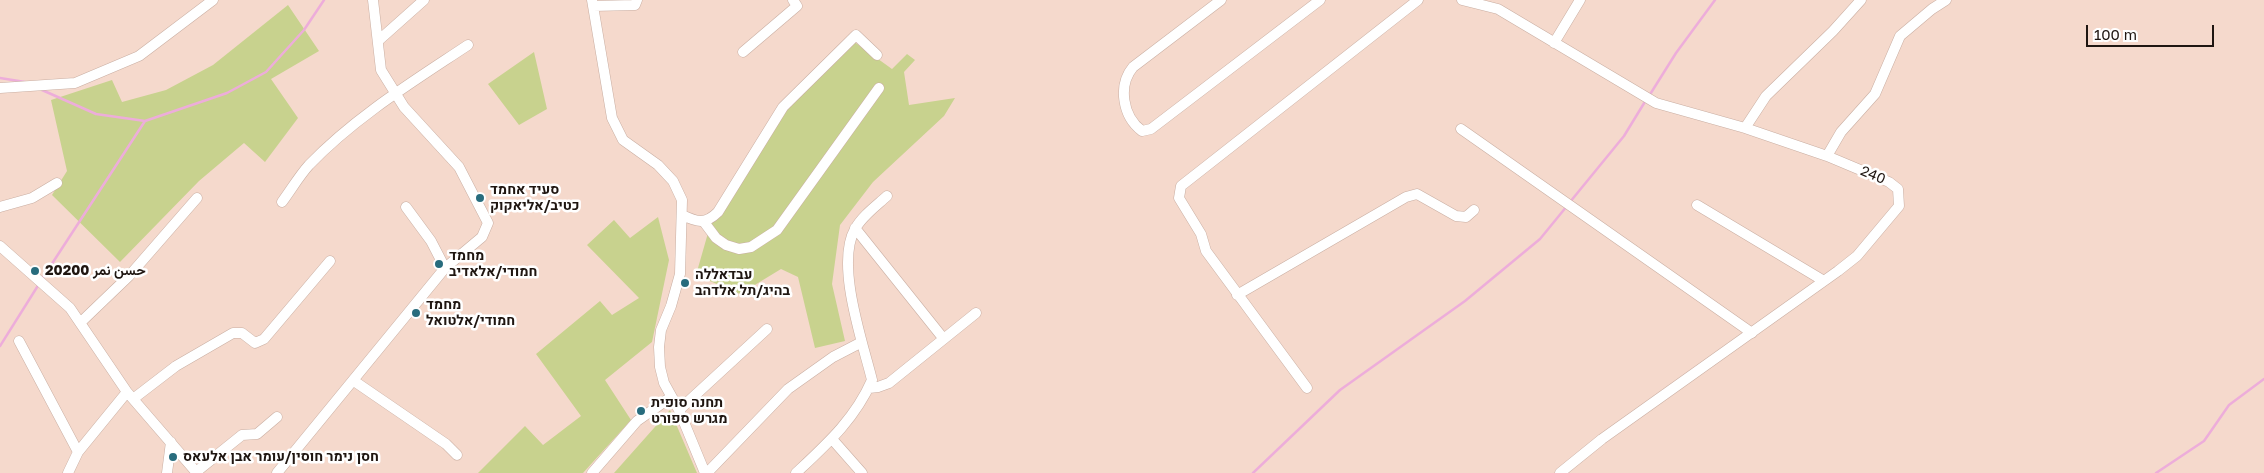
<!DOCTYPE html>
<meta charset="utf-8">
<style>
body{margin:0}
#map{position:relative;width:2264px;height:473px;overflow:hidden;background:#f5d9cc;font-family:"Golos Text",sans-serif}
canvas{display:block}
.scale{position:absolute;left:2086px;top:25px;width:128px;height:22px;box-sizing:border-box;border:2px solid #1f1611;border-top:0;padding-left:6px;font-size:15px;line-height:18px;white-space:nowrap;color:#1f1611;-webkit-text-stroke:4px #fff;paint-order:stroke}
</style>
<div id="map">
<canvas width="2264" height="473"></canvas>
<div class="scale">100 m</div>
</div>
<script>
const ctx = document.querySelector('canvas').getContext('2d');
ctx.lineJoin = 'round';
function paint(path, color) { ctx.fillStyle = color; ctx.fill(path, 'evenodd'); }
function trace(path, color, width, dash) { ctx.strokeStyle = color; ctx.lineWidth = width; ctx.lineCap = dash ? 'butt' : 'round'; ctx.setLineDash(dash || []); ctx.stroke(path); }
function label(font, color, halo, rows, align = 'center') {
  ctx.font = font + ' "Golos Text",Vazirmatn,Heebo,sans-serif'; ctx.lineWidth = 5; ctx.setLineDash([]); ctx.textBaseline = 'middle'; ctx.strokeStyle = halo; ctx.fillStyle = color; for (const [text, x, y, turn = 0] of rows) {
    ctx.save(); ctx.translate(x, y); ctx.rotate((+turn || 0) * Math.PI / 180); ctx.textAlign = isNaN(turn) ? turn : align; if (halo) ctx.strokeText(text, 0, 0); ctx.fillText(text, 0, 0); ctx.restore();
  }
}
paint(new Path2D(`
 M288,5l31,46 -48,28 27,39 -33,44 -21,-19 -45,38 -79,81 -68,-67 15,-24 -16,-71 61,-20 10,22 44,-12 47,-25z
 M853,41l39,28 15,-15 8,6 -11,12 5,33 46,-7 -11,18 -71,66 -33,43 -8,59 13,57 -30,7 -17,-71 -17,-8 -41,25 -44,-19 14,-49 79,-125z
 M534,52l13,57 -28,16 -31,-41z
 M658,217l11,43 -17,82 -47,38 26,40 -48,53h-105l47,-47 18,19 38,-29 -45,-62 64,-53 12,14 27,-17 -52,-53 27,-25 16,18z
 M670,410l27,63h-83z`), '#c8d28e');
trace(new Path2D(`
 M0,78l25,4
 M42,90l54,24 49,7 82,-28 39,-21 38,-42 20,-30
 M1649,96l27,-43 39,-53
 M1570,202l54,-66 22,-36
 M42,279l103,-158
 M0,346l39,-62
 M1253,473l87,-83 125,-89 75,-62 27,-33
 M2156,473l48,-32 25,-36 35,-26`), '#edadda', 2.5);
const minor = new Path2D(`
 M592,0l20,118 11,22 35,25 15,16 9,19 -2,74 -9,32 -10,24 -2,17 1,20 4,16 15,27 26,63
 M1221,0l-88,67c-15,18 -11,49 9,64l9,-2 169,-129
 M1462,0l36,9 158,94 89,25 82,28 62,26 9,7 1,17 -42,50 -19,15 -236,168 -42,34
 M593,6l42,-1 2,-5
 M378,41l46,-41
 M1554,43l26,-43
 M743,52l54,-46 -4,-6
 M0,88l75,-5 64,-27 74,-56
 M1745,128l21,-32 67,-65 28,-31
 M1461,129l291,204
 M1827,156l14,-24 34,-38 25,-58 32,-27 14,-9
 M282,202c9,-12 17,-26 27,-37 46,-48 105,-84 159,-120
 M1697,205l127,76
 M0,207l32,-9 25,-15
 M406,207l25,34 14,27
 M682,215c15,7 23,10 36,-3l65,-105 73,-72 21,20
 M704,222l12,16 10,7 13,4 12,-2 26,-17 102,-142
 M855,228l88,110
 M0,246l70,62 57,84 70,81
 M1237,295l169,-98 11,-3 39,22 10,1 8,-7
 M81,322l48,-46 68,-78
 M19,341l59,111
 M354,381l92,63 11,11
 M869,388l9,-1 11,-4 87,-70
 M1307,388l-101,-137 -5,-17 -22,-36 2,-12 237,-186
 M133,399l43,-33 57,-33h9l13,10 9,-4 66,-78
 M679,410l88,-81
 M832,439l30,34
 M196,472l46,-37 15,-1 20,-17
 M68,473l10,-21 49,-60
 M167,473l4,-31
 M277,473l168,-205 37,-31 6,-14 -29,-56 -55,-60 -23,-37 -8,-70
 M592,473l45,-52 34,-24
 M707,473l81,-84 45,-32 27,-14
 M796,473c31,-29 59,-54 76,-93 -9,-37 -37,-116 -17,-151 7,-13 21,-23 32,-33`);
trace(minor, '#c9aea2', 11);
trace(minor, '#fff', 10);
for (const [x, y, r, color] of [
 [480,198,5,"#286c7d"],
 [439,264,5,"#286c7d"],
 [35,271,5,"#286c7d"],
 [685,283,5,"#286c7d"],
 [416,313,5,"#286c7d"],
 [641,411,5,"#286c7d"],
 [173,457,5,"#286c7d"]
]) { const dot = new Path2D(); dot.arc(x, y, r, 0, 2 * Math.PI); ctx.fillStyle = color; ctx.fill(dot); trace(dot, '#fff', 2); }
label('14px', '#1f1611', '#fff', [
 ["240",1873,175,23]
]);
label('bold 14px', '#1f1611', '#fff', [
 ["סעיד אחמד",490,190],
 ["כטיב/אליאקוק",490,206],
 ["מחמד",449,256],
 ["חמודי/אלאדיב",449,272],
 ["حسن نمر 20200",45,271],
 ["עבדאללה",695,275],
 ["בהיג/תל אלדהב",695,291],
 ["מחמד",426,305],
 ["חמודי/אלטואל",426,321],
 ["תחנה סופית",651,403],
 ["מגרש ספורט",651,419],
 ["חסן נימר חוסין/עומר אבן אלעאס",183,457]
], 'left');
</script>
